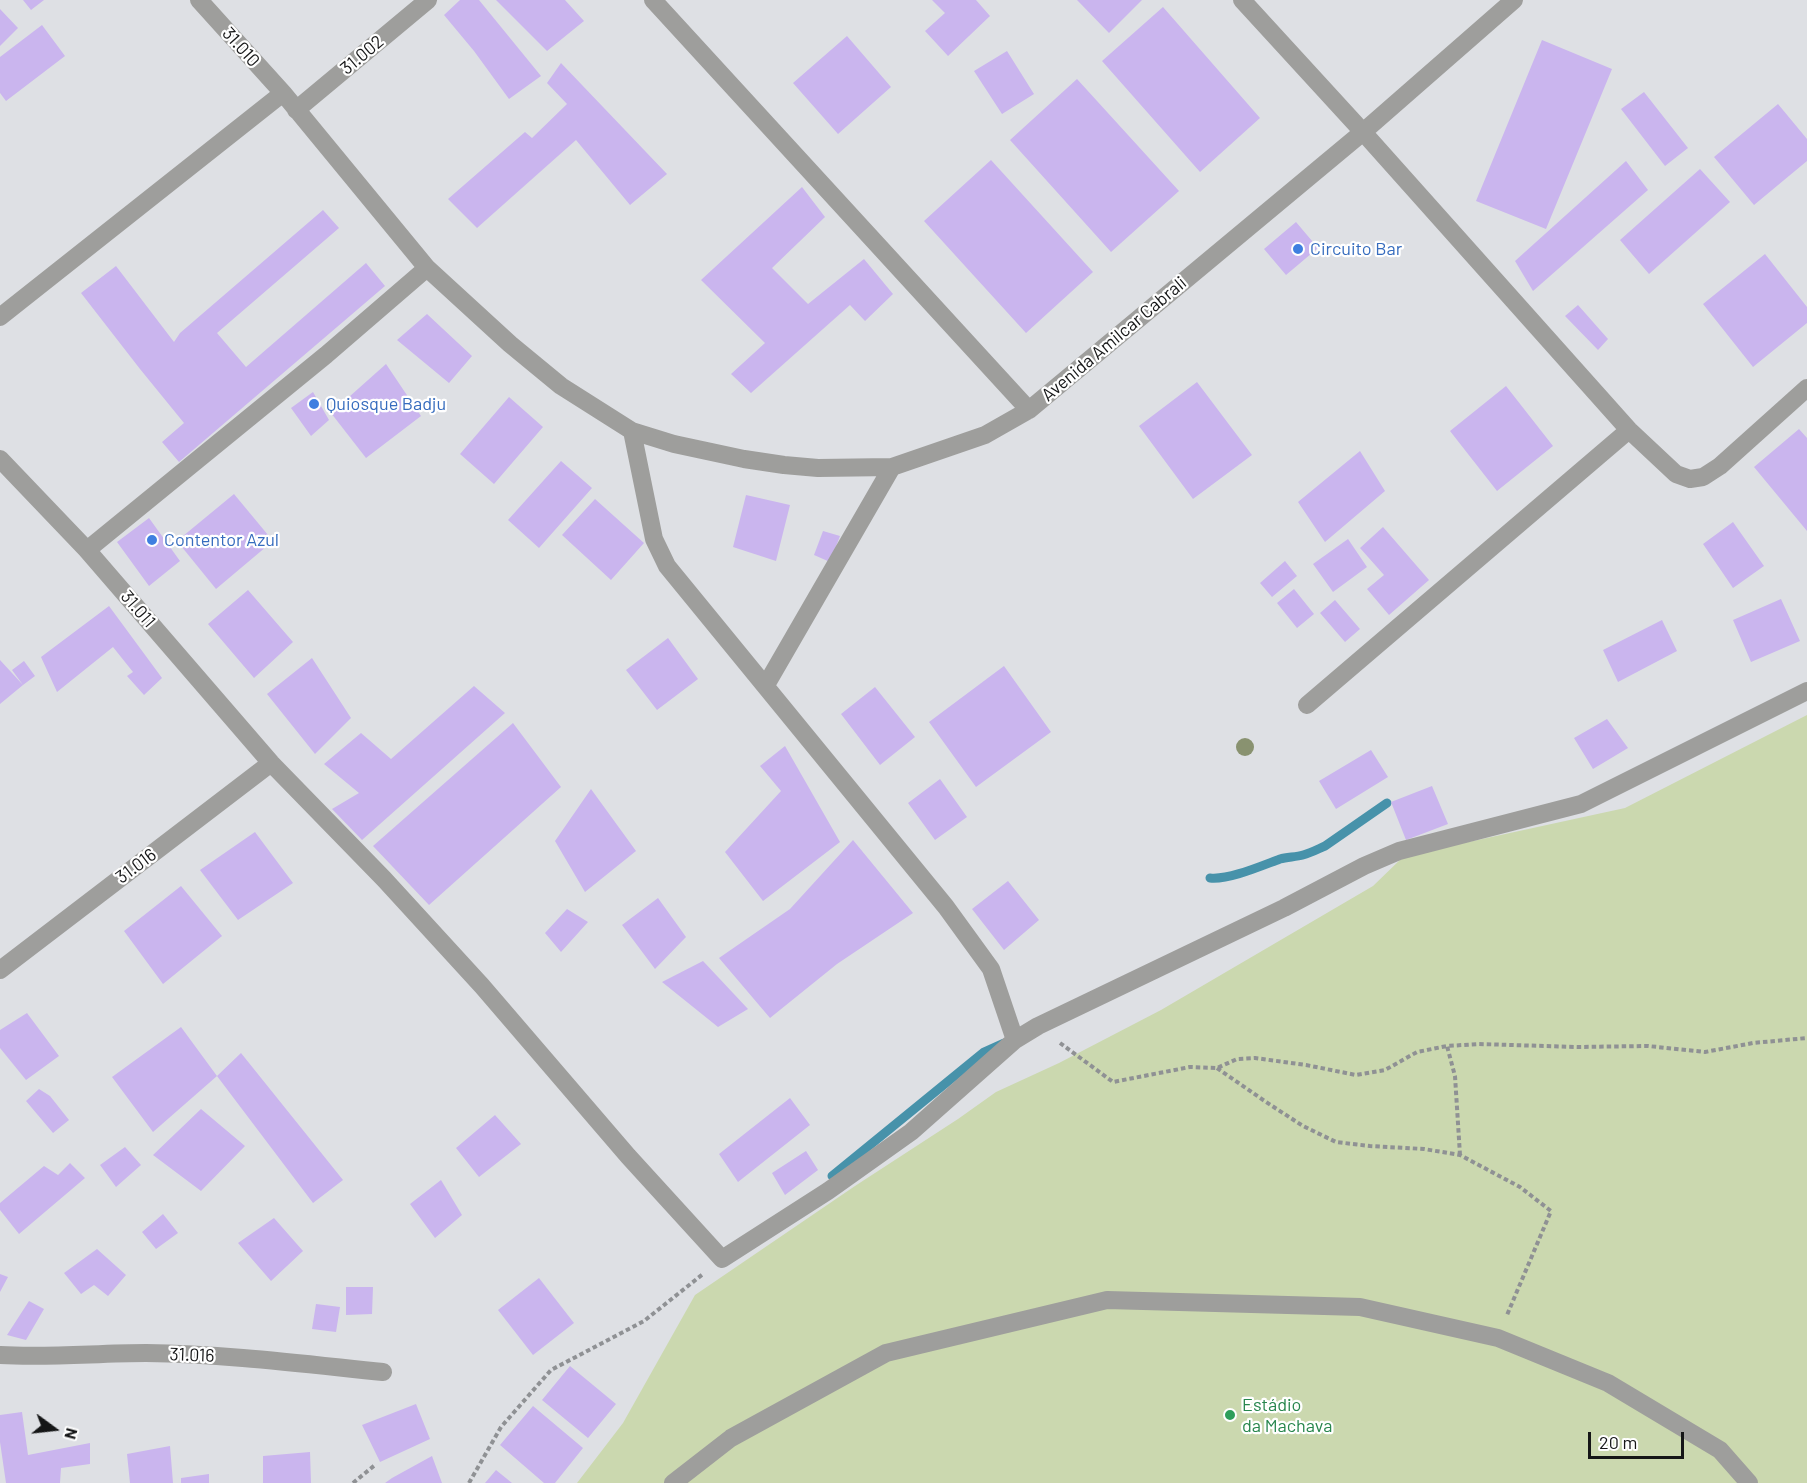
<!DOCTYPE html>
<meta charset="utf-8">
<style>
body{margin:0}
#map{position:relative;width:1807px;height:1483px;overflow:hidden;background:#dee0e4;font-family:Barlow,sans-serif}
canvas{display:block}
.north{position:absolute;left:24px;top:1399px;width:60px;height:60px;-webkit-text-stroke:4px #fff;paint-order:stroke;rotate:105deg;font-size:16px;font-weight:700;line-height:24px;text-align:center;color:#151617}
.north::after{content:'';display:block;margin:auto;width:21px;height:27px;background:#151617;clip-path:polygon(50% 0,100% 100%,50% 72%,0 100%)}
.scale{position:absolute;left:1588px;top:1432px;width:96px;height:27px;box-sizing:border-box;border:3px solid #151617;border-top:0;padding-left:8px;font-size:18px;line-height:21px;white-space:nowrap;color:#151617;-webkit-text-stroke:4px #fff;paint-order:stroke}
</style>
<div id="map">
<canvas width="1807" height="1483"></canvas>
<div class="north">N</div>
<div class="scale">20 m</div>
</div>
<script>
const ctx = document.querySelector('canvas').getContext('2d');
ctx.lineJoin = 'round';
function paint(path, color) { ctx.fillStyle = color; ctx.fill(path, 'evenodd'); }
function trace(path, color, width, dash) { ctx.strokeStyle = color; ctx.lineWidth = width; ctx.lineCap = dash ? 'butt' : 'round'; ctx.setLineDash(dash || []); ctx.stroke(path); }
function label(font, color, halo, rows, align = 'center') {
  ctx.font = font + ' Barlow,sans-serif'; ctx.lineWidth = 4.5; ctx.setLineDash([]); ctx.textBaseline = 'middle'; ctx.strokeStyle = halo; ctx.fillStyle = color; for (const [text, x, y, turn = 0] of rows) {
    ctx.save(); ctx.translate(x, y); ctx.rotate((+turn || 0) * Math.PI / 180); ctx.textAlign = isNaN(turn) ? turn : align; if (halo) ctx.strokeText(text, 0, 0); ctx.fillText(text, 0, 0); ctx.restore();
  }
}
paint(new Path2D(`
 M1807,715v768h-1230l46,-60 72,-128 160,-109 103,-67 38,-27 63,-29 102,-53 212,-124 31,-30 221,-48z`), '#cbd8af');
trace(new Path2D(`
 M1210,878c19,2 51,-12 70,-19 7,-2 16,-2 23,-4 8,-2 15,-6 22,-9l62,-43
 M832,1176l152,-124 20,-9`), '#4792aa', 9);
paint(new Path2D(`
 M23,0h21l-13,10z
 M460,0h19l62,76 -32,23 -35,-48 -30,-36z
 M496,0h69l19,21 -37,30z
 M932,0h44l14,16 -42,40 -23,-25 20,-18z
 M1077,0h65l-33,33z
 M1163,7l97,111 -60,54 -98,-111z
 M0,9l18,19 -18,18z
 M42,25l23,31 -59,45 -6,-8v-36z
 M847,36l44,51 -53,47 -45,-51z
 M1542,40l70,29 -66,160 -70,-28z
 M1007,51l27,43 -32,20 -28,-43z
 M561,63l106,111 -37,31 -54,-65 -99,88 -29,-29 77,-67 7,6 35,-34 -20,-21z
 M1077,79l102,112 -68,61 -101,-112z
 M1644,92l44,56 -23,18 -44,-57z
 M1778,104l29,35v22l-53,44 -40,-48z
 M991,160l102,112 -67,61 -102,-112z
 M1626,161l22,29 -115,101 -18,-30z
 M1700,169l30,33 -81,72 -29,-34z
 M802,187l23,30 -53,51 36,36 56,-45 29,35 -28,27 -15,-16 -99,88 -20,-19 34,-31 -64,-63z
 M323,210l16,18 -122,105 29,34 120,-104 19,23 -206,176 -17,-20 22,-19 -44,-54 -59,-76 35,-27 58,76 6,-9z
 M1296,222l22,26 -32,27 -22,-26z
 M1765,254l42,53v16l-54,44 -50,-63z
 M1578,305l30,34 -10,11 -33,-34z
 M427,314l45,42 -23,27 -52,-43z
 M386,364l35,52 -55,42 -35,-45z
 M1197,382l55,73 -59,44 -54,-73z
 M1506,386l47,60 -56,45 -47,-60z
 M313,392l16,28 -18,16 -20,-28z
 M509,397l34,30 -49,57 -34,-30z
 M1799,429l8,9v93l-53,-64z
 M1360,451l25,40 -60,51 -27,-40z
 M561,461l31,27 -53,60 -31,-28z
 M234,494l39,47 -57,48 -39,-48z
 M746,495l44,10 -14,56 -43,-14z
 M595,499l49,44 -33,37 -49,-45z
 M149,518l31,43 -31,25 -32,-44z
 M1733,522l31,44 -31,22 -30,-44z
 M1383,527l46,53 -40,35 -22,-26 17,-14 -24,-27z
 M823,531l17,5 -10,26 -16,-7z
 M1348,539l19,28 -34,25 -20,-28z
 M1285,561l12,15 -25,21 -12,-14z
 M1294,589l20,25 -17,14 -20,-25z
 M248,590l45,52 -39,36 -46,-54z
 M1781,599l19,42 -49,21 -18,-42z
 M1335,600l25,29 -15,13 -25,-29z
 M109,606l53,72 -18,17 -17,-19 6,-4 -20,-25 -56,45 -16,-35z
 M1662,620l15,31 -59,31 -15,-32z
 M668,638l30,41 -41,31 -31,-40z
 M312,658l39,60 -36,36 -48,-60z
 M0,660l23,25 -23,19z
 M24,661l11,15 -12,9 -11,-15z
 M1004,666l47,66 -75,55 -47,-65z
 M474,686l31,27 -143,127 -30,-31 27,-16 -35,-29 37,-31 30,26z
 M875,687l40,50 -35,28 -39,-51z
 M1607,719l21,29 -35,21 -19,-31z
 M513,723l48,64 -132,118 -56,-59z
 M785,746l55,96 -77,59 -38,-49 56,-61 -21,-25z
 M1371,750l17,27 -52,32 -17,-28z
 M940,779l27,38 -32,23 -27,-37z
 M1432,786l16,38 -42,16 -15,-38z
 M591,789l45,62 -51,41 -30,-51z
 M255,832l38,51 -55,37 -38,-50z
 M853,840l60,73 -76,51 -67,54 -51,-60 71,-49z
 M1008,881l31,39 -35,30 -32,-41z
 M181,886l41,50 -59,48 -39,-53z
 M658,898l28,39 -31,32 -33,-44z
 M567,909l21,13 -27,30 -16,-19z
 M703,961l45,48 -30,18 -56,-45z
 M27,1013l32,43 -33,24 -26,-32v-18z
 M181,1027l36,49 -64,56 -41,-55z
 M241,1053l102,127 -30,23 -96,-127z
 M39,1089l11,7 19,24 -16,13 -27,-32z
 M790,1098l20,27 -72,57 -19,-28z
 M201,1109l44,37 -44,45 -48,-36z
 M495,1115l26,29 -42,33 -23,-29z
 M125,1147l16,18 -25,22 -16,-22z
 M806,1151l12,19 -33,25 -13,-22z
 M70,1163l15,15 -66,56 -19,-24v-7l44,-37 14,9z
 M441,1180l21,35 -27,23 -25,-34z
 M163,1214l15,19 -22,16 -14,-17z
 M274,1218l29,33 -32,30 -33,-38z
 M97,1249l29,26 -18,21 -14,-11 -13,9 -17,-21z
 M0,1274l8,3 -8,15z
 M539,1278l35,45 -41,32 -35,-45z
 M346,1287h27l-1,27 -26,1z
 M29,1301l15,8 -18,31 -19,-5z
 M316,1304l24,3 -4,25 -24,-3z
 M570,1366l46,38 -28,34 -46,-38z
 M416,1404l14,35 -50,23 -18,-37z
 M533,1406l50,42 -28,35h-11l-44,-38z
 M22,1412l6,43 62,-12v21l-29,4 -1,15h-54l-6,-41v-27z
 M170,1446l3,37h-43l-3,-29z
 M310,1452l1,31h-48v-27z
 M432,1456l10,27h-57l7,-5z
 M496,1470l16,13h-27z
 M209,1474v9h-28v-5z`), '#cab5ee');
trace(new Path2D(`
 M1060,1043l53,39 77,-15 27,1 20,-9 18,-1 51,7 50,10 29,-5 32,-18 30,-6
 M1217,1068l49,34 37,24 33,16 34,4 54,3 36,6 60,32 31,24 -44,104
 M1460,1155l-5,-79 -8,-30 32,-2 98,3 71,-1 57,6 48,-9 54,-5
 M353,1483l22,-18
 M469,1483l32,-56 50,-57 93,-49 59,-47`), '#8f9194', 4, [4.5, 3]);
trace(new Path2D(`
 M199,0l84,93 144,175 83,76 51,42 71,45 42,13 70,15 40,6 34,3 74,-1 93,-32 44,-25 334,-278 151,-132
 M653,0l376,410
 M1242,0l121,132 266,298 47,44 14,5 13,-2 17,-11 87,-78
 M296,110l132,-110
 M0,317l283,-224
 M632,431l22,108 13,27 279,341 45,62 24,71
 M0,459l87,91 184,213 113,116 98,107 146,170 94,103 106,-68 83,-59 104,-92 23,-14 246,-118 80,-42 35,-15 182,-47 226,-113
 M87,550l239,-195 101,-87
 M766,685l126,-218
 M1307,705l322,-275
 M0,970l271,-207
 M0,1355c49,3 97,-2 146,-2 79,1 158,11 237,19
 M673,1483l58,-45 155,-85 221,-53 253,7 138,31 110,45 112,67 29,33`), '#9e9e9c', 18);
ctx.fillStyle = '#899270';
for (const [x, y] of [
 [1245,747]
]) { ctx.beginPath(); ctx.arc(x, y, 9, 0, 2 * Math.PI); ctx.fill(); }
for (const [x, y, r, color] of [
 [1298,249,6,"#3f7fe0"],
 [314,404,6,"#3f7fe0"],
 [152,540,6,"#3f7fe0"],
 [1230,1415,6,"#2e9e5b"]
]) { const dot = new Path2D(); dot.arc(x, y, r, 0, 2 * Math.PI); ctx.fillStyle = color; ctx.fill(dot); trace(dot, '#fff', 2); }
label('18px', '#151617', '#fff', [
 ["31.010",241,47,48],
 ["31.002",362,55,-40],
 ["Avenida Amilcar Cabrali",1114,339,-40],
 ["31.011",138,609,49],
 ["31.016",136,866,-37],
 ["31.016",192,1355,2]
]);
label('18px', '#366cbe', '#fff', [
 ["Circuito Bar",1310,249],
 ["Quiosque Badju",326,404],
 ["Contentor Azul",164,540]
], 'left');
label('18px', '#27864d', '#fff', [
 ["Estádio",1242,1405],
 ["da Machava",1242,1426]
], 'left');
</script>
